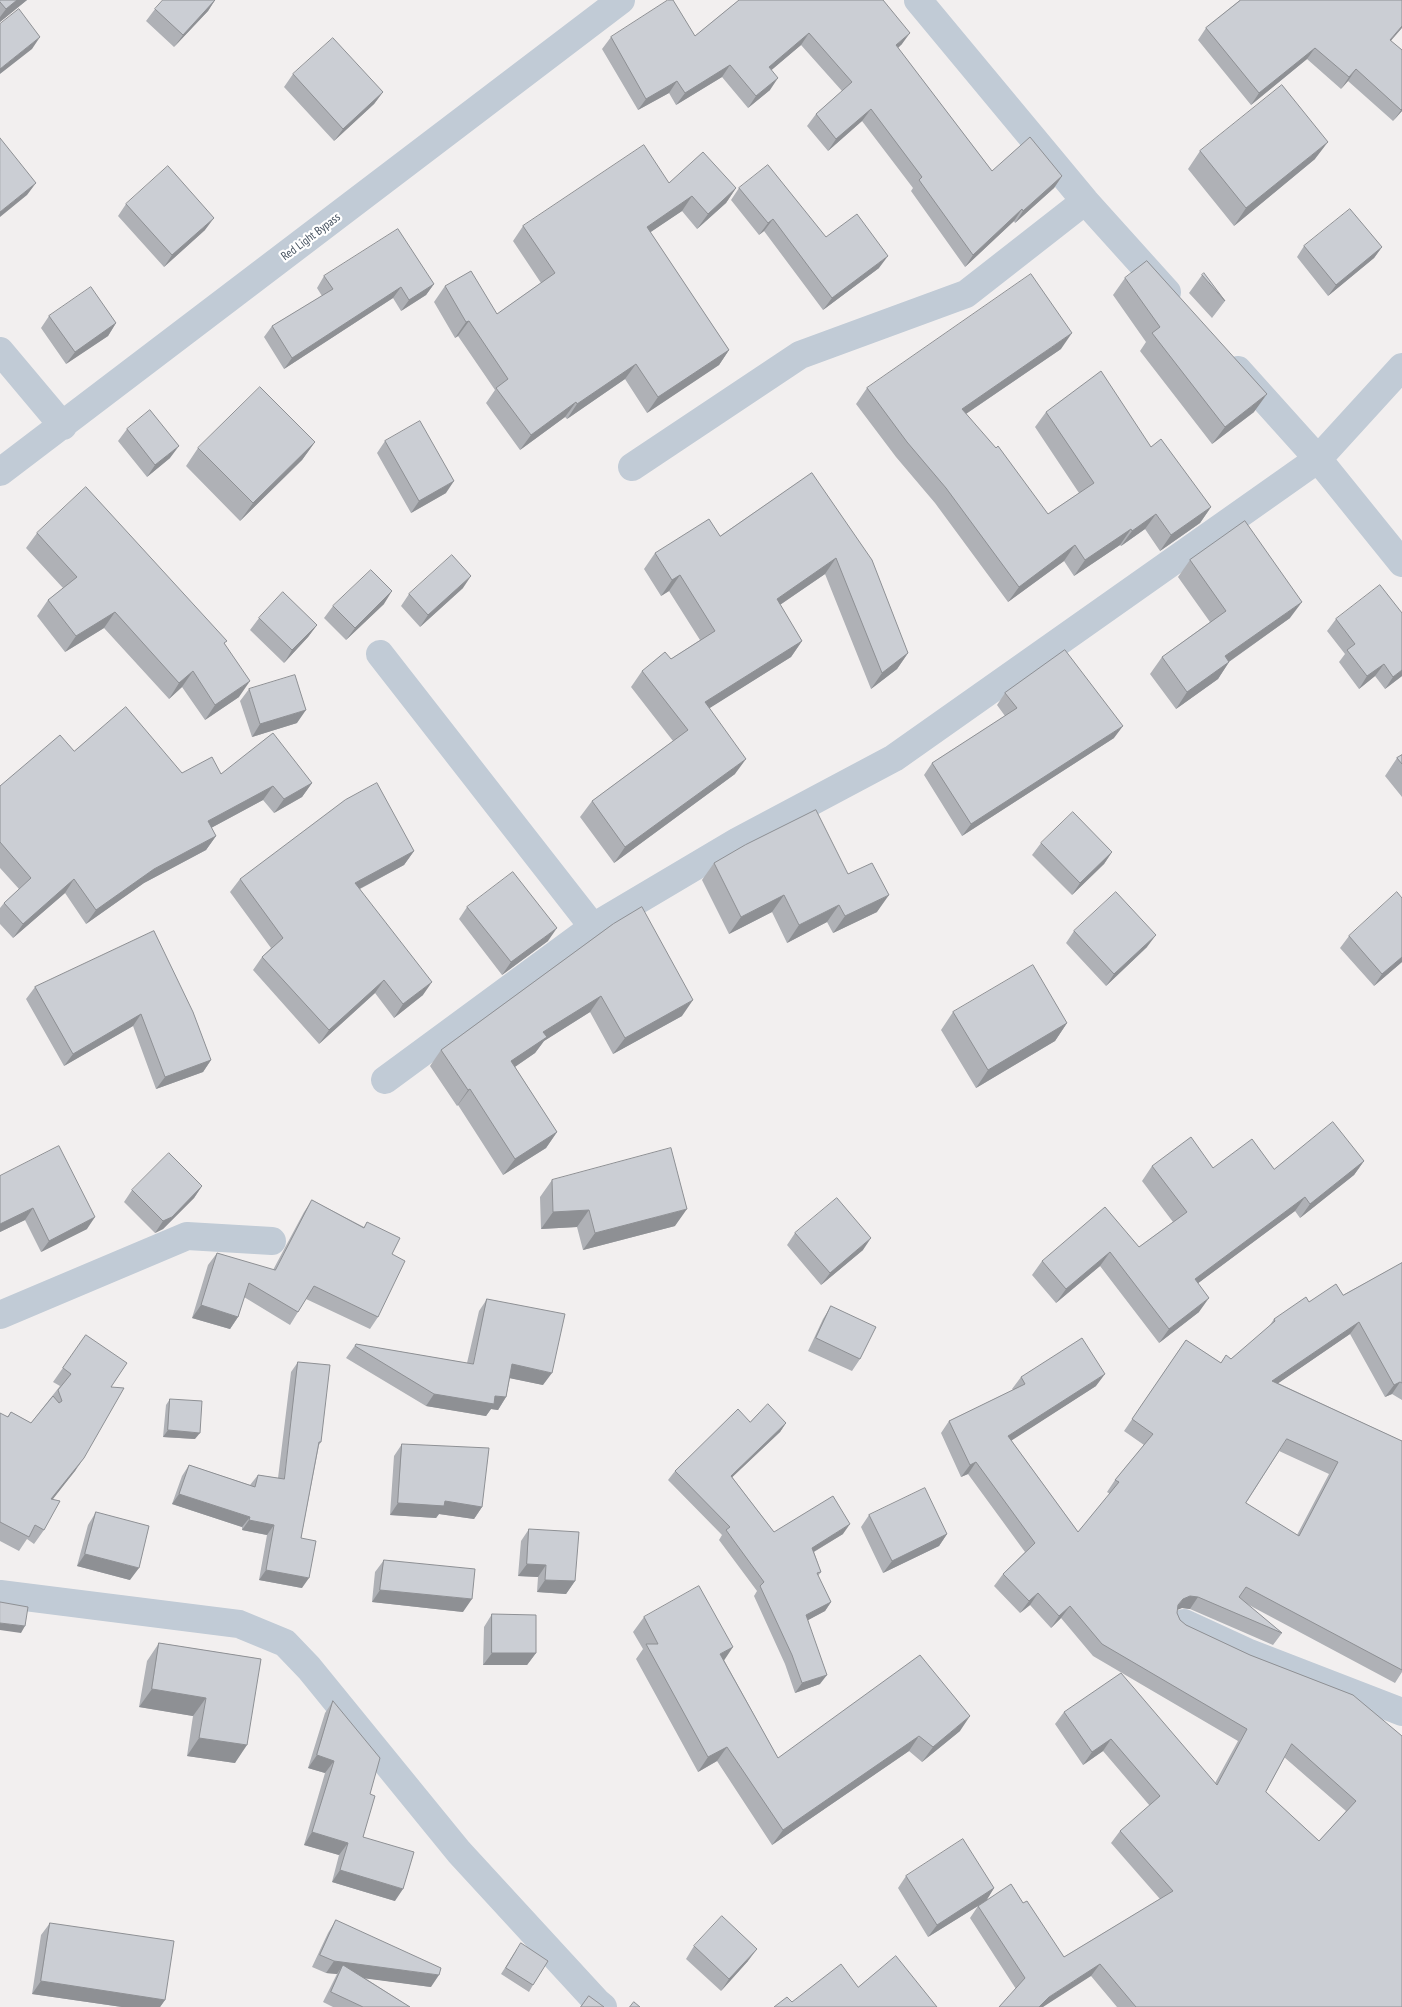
<!DOCTYPE html>
<style>
body{margin:0}
canvas{display:block;background:#f2efef}
</style>
<canvas width="1402" height="2007"></canvas>
<script>
const ctx = document.querySelector('canvas').getContext('2d');
ctx.lineJoin = 'round';
function trace(path, color, width, dash) { ctx.strokeStyle = color; ctx.lineWidth = width; ctx.lineCap = dash ? 'butt' : 'round'; ctx.setLineDash(dash || []); ctx.stroke(path); }
function paint(path, color) { ctx.fillStyle = color; ctx.fill(path, 'evenodd'); }
function label(font, color, halo, rows, align = 'center') {
  ctx.font = font + ' "PT Sans Narrow",sans-serif'; ctx.lineWidth = 4.5; ctx.setLineDash([]); ctx.textBaseline = 'middle'; ctx.strokeStyle = halo; ctx.fillStyle = color; for (const [text, x, y, turn = 0] of rows) {
    ctx.save(); ctx.translate(x, y); ctx.rotate((+turn || 0) * Math.PI / 180); ctx.textAlign = isNaN(turn) ? turn : align; if (halo) ctx.strokeText(text, 0, 0); ctx.fillText(text, 0, 0); ctx.restore();
  }
}
trace(new Path2D(`
 M918,0l167,201 82,91
 M0,351l63,75
 M1238,370l80,89 84,104
 M632,467l168,-112 166,-61 119,-93
 M0,472l621,-472
 M380,654l213,273
 M385,1080l208,-153 145,-86 156,-83 424,-299 84,-92
 M0,1315l187,-79 85,5
 M0,1594l239,30 46,19 24,25 150,184 138,150 6,5
 M1184,1623l63,29 155,60`), '#c1cbd6', 28);
paint(new Path2D(`
 M0,0h27l-27,22z
 M215,0l-7,11 -34,36 -28,-26 9,-12z
 M739,0l163,44 -4,4 94,123 70,5 -8,12 -39,35 -1,-2 -49,46 -54,-76 2,-3 -51,-67 -34,30 -21,-25 9,-12 26,-23 -41,-46 -30,25 -1,20 -22,18 -26,-31 -46,28 -7,-12 -31,17 -36,-61 9,-12 84,-1z
 M1240,0h162l-11,41 11,9v61l-9,10 -45,-40 -7,8 -34,-30 -56,46 -53,-65 8,-12z
 M293,74l90,18 -9,12 -40,37 -50,-54z
 M1200,151l115,8 -81,67 -46,-57z
 M669,183l67,5 -10,15 -29,26 -15,-18 -32,21 79,118 -10,15 -72,48 -22,-34 -58,40 -2,-2 -45,33 -34,-47 9,-13 -37,-54 -3,2 -21,-36 11,-16 52,28 44,-31 -28,-42 10,-15z
 M739,188l87,49 53,31 -56,42 -59,-79 -5,4 -28,-35z
 M126,204l79,26 -41,37 -46,-51z
 M1304,246l78,1 -8,11 -46,38 -31,-39z
 M1202,275l23,26 -13,17 -23,-25z
 M324,276l110,8 -8,11 -25,16 -8,-13 -109,71 -20,-32 8,-11 50,-30 -5,-8z
 M1125,278l129,134 -42,32 -72,-93 6,-9 -33,-47z
 M49,316l67,7 -8,13 -42,28 -25,-36z
 M1061,349l-95,65 82,100 31,-21 -44,-66 11,-15 105,35 60,60 -11,16 -40,28 -15,-22 -24,17 -1,-1 -46,31 -10,-15 -56,41 -73,-99 -39,-46 -40,-53 11,-16z
 M127,429l43,29 -23,19 -29,-36z
 M385,441l61,52 -35,20 -34,-60z
 M315,442l-13,18 -62,61 -54,-55 12,-18z
 M812,473l96,180 -11,16 -26,20 -46,-115 -45,31 22,36 -11,16 -82,51 26,66 -121,89 -34,-46 12,-16 81,-60 -42,-54 11,-16 29,-12 29,-19 -31,-49 -8,5 -17,-27 11,-16 65,-17z
 M37,533l188,111 14,53 -34,23 -23,-33 -13,12 -65,-71 -39,24 -28,-36 11,-16 15,-12 -37,-40z
 M1190,560l100,58 -61,44 -11,17 -42,30 -26,-35 12,-17 48,-35 -32,-45z
 M463,588l-43,39 -19,-21 8,-12z
 M384,604l-38,36 -22,-22 9,-12z
 M259,618l58,7 -9,12 -24,26 -34,-33z
 M1336,619l66,57 -17,13 -10,-13 -16,13 -20,-27 6,-8 -18,-23z
 M249,689l48,34 -45,14 -12,-36z
 M1005,693l109,45 -152,98 -38,-61 8,-12 73,-47 -8,-11z
 M74,751l108,22 39,1 91,9 -10,14 -28,16 -11,-13 -52,28 5,8 -10,14 -62,33 -58,41 -21,-31 -52,45 -13,-14v-16l4,-5 15,-14 -19,-21v-82z
 M1402,755v42l-17,-21 12,-18z
 M1041,843l71,9 -8,12 -32,31 -40,-40z
 M414,851l-10,14 -44,24 63,106 -29,23 -19,-25 -56,51 -66,-74 9,-13 9,-9 -41,-56 10,-13z
 M714,863l134,11 29,38 -44,21 -6,-11 -40,21 -15,-31 -43,22 -27,-54z
 M1402,898v64l-28,24 -34,-38 9,-12z
 M467,907l81,34 -46,34 -43,-56z
 M613,924l69,92 -69,38 -23,-42 -46,29 -9,12 -20,14 42,65 -11,16 -43,27 -45,-70 -1,1 -27,-40 11,-16z
 M154,931l57,129 -8,12 -47,17 -23,-63 -69,40 -38,-67 9,-12z
 M1074,931l73,16 -41,39 -40,-43z
 M953,1012l114,11 -12,18 -79,47 -35,-58z
 M1364,1161l-10,14 -54,43 -5,-7 -97,72 1,29 -40,31 -59,-77 -44,37 -24,-28 10,-14 97,-14 34,-25 -31,-41 10,-15 122,3z
 M0,1176l87,53 -46,23 -16,-32 -25,12z
 M552,1180l123,46 -92,24 -6,-23 -36,2 -1,-32z
 M202,1186l-8,12 -31,31 -8,4 -31,-31 8,-12z
 M312,1200l52,27 3,-5 25,32 -14,63 -8,12 -64,-30 -16,26 -46,-28 -6,20 -8,12 -38,-11 16,-53 9,-12 56,17 31,-58z
 M795,1233l68,17 -42,35 -34,-40z
 M1402,1263v137l-10,-6 -7,3 -35,-63 -72,49 124,58v231l-7,11 -148,-79 35,29 -9,12 -83,-36 -8,-1 -5,1v4l3,7 6,5 64,30 103,40 49,312h-285l-26,-31 -75,13 -46,-71 8,-12 45,-3 41,54 96,-58 -49,-56 9,-12 30,-25 -47,-55 -20,14 -28,-41 9,-12 151,71 23,-42 -145,-85 -32,-38 -10,10 -21,-23 -10,8 -26,-27 9,-12 22,-22 -57,-78 -7,3 -20,-44 8,-12 64,-31 -1,-1 9,-12 75,9 -85,54 67,92 32,-38 -3,-2 8,-12 29,-35 -20,-14 62,-91 35,23 10,-4 37,-31 6,-9 35,-17 34,-7zM1279,1451l50,23 -32,61 -51,-32zM1284,1757l62,54 -27,30 -53,-49z
 M487,1299l56,86 -33,-7 -4,19 -8,13 -7,-1 -5,7 -60,-10 -80,-48 10,-14 111,19 12,-52z
 M831,1306l29,53 -8,12 -44,-20 15,-32z
 M86,1335l25,52 -36,84 -23,28 -8,31 -10,14 -7,-5 -8,12 -19,-10v-128l7,4 4,-5 20,11 29,-37 -7,-4z
 M298,1362l23,80 -2,3 -18,93 1,50 -43,-8 8,-45 -25,-5v-3l-70,-23 10,-28 7,-11 61,20 8,-10 20,3 13,-106z
 M170,1399l25,40 -32,-2 3,-32z
 M750,1422l36,1 -6,9 -48,45 42,55 69,2 -29,18 7,20 -3,4 13,26 -6,9 -17,9 12,64 -25,9 -10,-29 -31,-68 3,-5 -38,-51 3,-5 -54,-55 7,-9z
 M402,1444l80,63 -8,12 -35,-5 -3,4 -46,-3 4,-59z
 M96,1512l34,68 -53,-14 11,-41z
 M869,1515l78,19 -8,12 -56,27 -22,-46z
 M529,1529l46,52 -9,13 -29,-2 1,-15 -20,-1 3,-35z
 M384,1560l79,52 -91,-10 3,-30z
 M492,1614l44,39 -9,12h-44l1,-38z
 M644,1617l80,43 54,98 182,-27 -38,31 -13,-11 -137,94 -55,-84 -19,11 -62,-113 7,-10 -10,-17z
 M159,1643l102,16 -26,104 -48,-7 6,-40 -54,-9 8,-46z
 M333,1701l37,93 -7,43 32,64 -63,-19 7,-27 -35,-10 21,-72 -17,-5 17,-55z
 M906,1876l88,12 -8,13 -58,36 -30,-49z
 M336,1920l95,67 -66,-9 45,29h-77l-10,-5 14,-28 -11,-1 -14,-6 16,-34z
 M50,1923l115,77 -5,7h-38l-90,-13 9,-59z
 M694,1946l54,15 -27,30 -35,-32z
 M517,1949l16,36 -4,7 -28,-18z`), '#afb1b6');
paint(new Path2D(`
 M17,0h10l-27,22v-5l6,-8z
 M215,0l-7,11 -34,36 9,-12z
 M1402,26v2l-20,23 8,-11z
 M809,33l-8,12 -40,34 8,-12z
 M910,33l-8,11 -14,13 8,-12z
 M40,37l-8,12 -32,25v-5z
 M1315,48l-8,11 -56,46 8,-12z
 M730,65l-8,12 -46,28 9,-12z
 M1356,69l-8,12 -7,8 8,-12z
 M778,78l-8,12 -22,18 8,-12z
 M677,81l-8,12 -31,17 8,-11z
 M383,92l-9,12 -40,37 9,-12z
 M871,109l-9,12 -34,30 8,-12z
 M1402,109v2l-9,10z
 M1328,142l-13,17 -81,67 12,-18z
 M1062,176l-8,12 -39,35 8,-12z
 M36,183l-9,12 -27,22v-5z
 M736,188l-10,15 -29,26 11,-15z
 M692,196l-10,15 -46,31 11,-15z
 M1022,209l-8,12 -49,46 8,-12z
 M214,218l-9,12 -41,37 8,-12z
 M773,219l-9,12 -5,4 9,-12z
 M1382,247l-8,11 -46,38 8,-11z
 M888,256l-9,12 -56,42 9,-12z
 M434,284l-8,11 -25,16 8,-11z
 M401,287l-8,11 -109,71 8,-11z
 M469,321l-11,15 -3,2 11,-16z
 M116,323l-8,13 -42,28 9,-12z
 M1072,333l-11,16 -110,75 11,-15z
 M729,350l-10,15 -72,48 11,-16z
 M636,364l-11,15 -58,40 10,-15z
 M1267,394l-13,18 -42,32 13,-17z
 M576,402l-11,15 -45,33 11,-15z
 M315,442l-13,18 -62,61 13,-18z
 M179,446l-9,12 -23,19 8,-12z
 M454,481l-8,12 -35,20 8,-12z
 M1211,507l-11,16 -40,28 11,-16z
 M1156,514l-11,15 -24,17 11,-15z
 M1131,529l-11,16 -46,31 11,-16z
 M1075,545l-11,16 -56,41 11,-15z
 M836,558l-11,16 -60,41 12,-16z
 M680,575l-11,16 -8,5 11,-16z
 M471,576l-8,12 -43,39 8,-12z
 M392,591l-8,13 -38,36 9,-12z
 M1302,602l-12,16 -77,55 12,-17z
 M115,612l-11,16 -39,24 11,-16z
 M317,625l-9,12 -24,26 8,-13z
 M802,641l-11,16 -97,61 11,-16z
 M908,653l-11,16 -26,20 11,-16z
 M1229,662l-11,17 -42,30 11,-17z
 M1384,664l-9,12 -16,13 8,-13z
 M1402,670v6l-17,13 8,-12z
 M193,671l-11,16 -13,12 10,-16z
 M250,681l-11,16 -34,23 10,-15z
 M306,710l-9,13 -45,14 8,-13z
 M1123,726l-9,12 -152,98 9,-12z
 M746,759l-11,15 -121,89 11,-16z
 M312,783l-10,14 -28,16 10,-14z
 M273,786l-10,14 -65,35 10,-14z
 M216,836l-10,14 -62,33 -58,41 10,-14 58,-41z
 M414,851l-10,14 -58,31 9,-13z
 M1112,852l-8,12 -32,31 8,-12z
 M74,879l-9,14 -52,45 10,-14z
 M784,895l-12,17 -43,22 12,-17z
 M889,895l-12,17 -44,21 12,-17z
 M839,905l-12,17 -40,21 12,-18z
 M557,928l-9,13 -46,34 9,-13z
 M1156,935l-9,12 -41,39 8,-12z
 M1402,957v5l-28,24 8,-12z
 M384,980l-9,13 -56,51 10,-14z
 M432,982l-9,13 -29,23 9,-14z
 M601,996l-11,16 -46,29 -9,12 -35,24 11,-16 32,-29z
 M693,1000l-11,16 -69,38 12,-16z
 M141,1014l-8,12 -69,40 9,-12z
 M1067,1023l-12,18 -79,47 12,-18z
 M211,1060l-8,12 -47,17 9,-12z
 M470,1089l-12,16 -1,1 11,-16z
 M557,1132l-11,16 -43,27 12,-16z
 M1364,1161l-10,14 -54,43 10,-14z
 M202,1186l-8,12 -31,31 -8,4 8,-12z
 M1305,1197l-10,14 -110,82 10,-14z
 M33,1208l-8,12 -25,12v-8z
 M687,1209l-12,17 -92,24 12,-17z
 M589,1210l-12,17 -36,2 12,-17z
 M95,1217l-8,12 -46,23 8,-11z
 M871,1238l-8,12 -42,35 9,-12z
 M1110,1252l-10,14 -44,37 10,-14z
 M1209,1298l-10,14 -40,31 10,-14z
 M201,1305l37,12 -8,12 -38,-11z
 M1359,1322l-9,12 -86,59 8,-12z
 M512,1364l40,9 -9,12 -39,-8z
 M1105,1374l-9,12 -96,62 8,-12z
 M1400,1382l-8,12 -7,3 9,-12z
 M434,1394l61,2 11,1 -8,13 -7,-1 -5,7 -60,-10z
 M786,1423l-6,9 -56,53 7,-9z
 M168,1430l32,3 -5,6 -32,-2z
 M84,1458l-9,13 -33,42 9,-14z
 M976,1462l-8,12 -7,3 9,-12z
 M179,1494l71,23 -8,10 -70,-23z
 M445,1501l37,6 -8,12 -35,-5 -3,4 -46,-3 8,-12z
 M249,1520l25,5 -7,10 -25,-5z
 M850,1524l-7,10 -38,23 7,-9z
 M947,1534l-8,12 -56,27 9,-12z
 M85,1554l54,14 -9,12 -53,-14z
 M527,1564l19,1 -8,12 -20,-1z
 M266,1570l43,8 -7,10 -43,-8z
 M545,1580l30,1 -9,13 -29,-2z
 M380,1590l92,9 -9,13 -91,-10z
 M1038,1593l-8,12 -10,8 9,-12z
 M1190,1596l8,1 -8,12 -8,-1 -7,3 -5,6 13,-18z
 M831,1602l-6,9 -26,14 7,-10z
 M1070,1606l-9,12 -10,10 8,-12z
 M0,1623l25,3 -4,7 -21,-3z
 M733,1647l-10,15 -3,-8z
 M492,1653h44l-9,12h-44z
 M827,1675l-7,9 -25,9 7,-10z
 M152,1689l54,9 -13,18 -54,-9z
 M970,1716l-10,15 -38,31 11,-15z
 M919,1736l-10,15 -137,94 11,-15z
 M199,1738l48,7 -12,18 -48,-7z
 M1111,1739l-8,12 -20,14 9,-13z
 M727,1747l-10,14 -19,11 10,-15z
 M317,1755l17,6 -9,12 -17,-5z
 M312,1832l36,11 -9,12 -35,-10z
 M340,1870l63,19 -8,12 -63,-19z
 M994,1888l-8,13 -58,36 9,-12z
 M757,1949l-9,12 -27,30 8,-12z
 M334,1961l105,14 -8,12 -92,-12 4,-10 -6,9 -11,-1z
 M1100,1964l-9,12 -48,31h-4l10,-10z
 M41,1981l124,19 -5,7h-38l-90,-13z`), '#8e9094');
const building = new Path2D(`
 M0,0h17l-11,9 -6,-7z
 M163,0h52l-32,35 -28,-26z
 M668,0h5l22,36 44,-36h144l27,33 -14,12 96,126 38,-34 32,39 -39,35 -1,-2 -49,46 -54,-75 3,-3 -51,-68 -35,30 -20,-25 36,-32 -43,-49 -40,34 9,11 -22,18 -26,-31 -45,28 -8,-12 -31,18 -35,-62z
 M1241,0h161v26l-12,14 12,10v59l-1,1 -45,-41 -7,8 -34,-29 -56,45 -53,-65z
 M19,9l21,28 -40,32v-45z
 M333,38l50,54 -40,37 -50,-55z
 M1282,85l46,57 -82,66 -46,-57z
 M0,138l36,45 -36,29z
 M644,145l25,38 34,-31 33,36 -28,26 -16,-18 -45,31 82,123 -71,47 -22,-33 -59,40 -1,-2 -45,33 -35,-47 12,-9 -39,-58 -3,1 -21,-36 26,-15 26,43 58,-41 -32,-47z
 M768,165l58,72 31,-23 31,42 -56,42 -59,-79 -5,4 -29,-35z
 M168,166l46,52 -42,37 -46,-51z
 M1350,209l32,38 -46,38 -32,-39z
 M398,229l36,55 -25,16 -8,-13 -109,71 -20,-32 61,-37 -9,-13z
 M1147,261l120,133 -42,33 -73,-94 8,-6 -35,-49z
 M1204,273l21,28 -23,-26z
 M1031,274l41,59 -110,76 34,39 2,-2 50,68 46,-31 -48,-71 55,-41 50,76 10,-8 50,68 -40,28 -15,-21 -24,17 -1,-2 -46,31 -10,-15 -56,42 -73,-99 -39,-46 -40,-54z
 M91,287l25,36 -41,29 -26,-36z
 M260,387l55,55 -62,61 -55,-55z
 M150,410l29,36 -24,19 -28,-36z
 M420,421l34,60 -35,20 -34,-60z
 M812,473l60,87 36,93 -26,20 -46,-115 -59,41 25,42 -97,61 41,57 -121,88 -33,-46 96,-71 -46,-59 23,-19 6,7 44,-28 -35,-56 -8,5 -17,-27 54,-34 11,17z
 M86,487l141,154 -3,2 26,38 -35,24 -22,-34 -14,12 -64,-71 -39,24 -28,-36 29,-23 -40,-44z
 M1245,521l57,81 -77,54 4,6 -42,30 -25,-35 64,-46 -36,-51z
 M452,555l19,21 -43,39 -19,-21z
 M371,570l21,21 -37,37 -22,-22z
 M1380,585l22,28v57l-9,7 -9,-13 -17,12 -20,-26 8,-6 -19,-25z
 M283,592l34,33 -25,25 -33,-32z
 M1065,650l58,76 -152,98 -39,-61 85,-55 -12,-15z
 M295,675l11,35 -46,14 -11,-35z
 M126,707l56,66 30,-16 9,17 52,-41 39,50 -28,16 -11,-13 -65,35 8,15 -62,33 -58,41 -22,-31 -51,45 -19,-21 27,-25 -31,-36v-56l60,-51 14,16z
 M1402,755v9l-5,-6z
 M377,783l37,68 -59,32 77,99 -29,22 -19,-24 -55,50 -67,-73 21,-19 -43,-59 105,-79z
 M816,810l32,64 24,-11 17,32 -44,21 -6,-11 -40,20 -15,-30 -43,22 -27,-54 31,-18z
 M1073,812l39,40 -32,31 -39,-40z
 M513,872l44,56 -46,34 -44,-55z
 M1116,892l40,43 -42,39 -40,-43z
 M1397,892l5,6v59l-20,17 -33,-38z
 M642,907l51,93 -68,38 -24,-42 -58,36 4,5 -36,24 46,71 -42,27 -45,-70 -2,1 -27,-40 172,-126z
 M154,931l39,81 18,48 -46,17 -24,-63 -68,40 -38,-67z
 M1033,965l34,58 -79,47 -35,-58z
 M1333,1122l31,39 -54,43 -5,-7 -110,82 14,19 -40,31 -59,-77 -44,37 -24,-28 63,-54 34,40 48,-35 -35,-46 39,-29 22,31 39,-29 22,30z
 M59,1146l36,71 -46,24 -16,-33 -33,16v-48z
 M671,1148l16,61 -92,24 -6,-23 -36,2 -1,-32z
 M169,1153l33,33 -30,31 -9,4 -31,-31z
 M837,1198l34,40 -41,35 -35,-40z
 M312,1200l52,28 3,-6 33,16 -8,16 13,7 -27,56 -64,-31 -16,26 -49,-29 -11,34 -37,-12 16,-52 58,17z
 M1402,1263v120l-2,-1 -6,3 -35,-63 -87,59 130,60v229l-156,-83 -7,10 43,36 -84,-36 -8,-1 -7,3 -5,6 -1,8 3,7 6,5 64,30 103,40 49,41v271h-266l-36,-43 -51,33 -10,10h-40l26,-29 -47,-72 33,-22 12,19 4,-2 37,56 109,-66 -53,-60 40,-35 -49,-57 -19,13 -28,-40 57,-39 96,112 30,-56 -145,-85 -32,-38 -11,10 -21,-23 -9,8 -26,-27 32,-31 -59,-81 -6,3 -21,-44 76,-37 -4,-7 61,-39 23,36 -97,62 70,96 41,-50 -4,-2 38,-46 -21,-15 54,-79 35,23 5,-8 5,4 44,-38 -1,-2 32,-22 3,5 27,-18 7,11zM1287,1439l51,23 -39,74 -53,-33zM1292,1744l64,57 -37,40 -53,-49z
 M487,1299l78,15 -13,59 -40,-9 -6,33 -11,-1 -1,8 -60,-10 -79,-48 1,-2 117,20z
 M831,1306l45,21 -16,32 -44,-21z
 M86,1335l41,28 -16,24 13,1 -40,70 -33,41 9,2 -16,29 -9,-5 -6,12 -29,-15v-109l8,4 3,-5 20,11 22,-27 6,7 3,-2 -4,-11 13,-16 -8,-6z
 M298,1362l32,3 -9,77h-2l-18,96 15,3 -7,37 -43,-8 8,-45 -25,-5 1,-3 -71,-23 10,-29 66,22 3,-12 26,4z
 M170,1399l32,2 -2,32 -32,-3z
 M768,1404l18,19 -55,53 43,56 59,-36 17,28 -38,24 9,24 -4,1 14,29 -25,13 21,60 -25,8 -10,-28 -32,-69 4,-4 -38,-52 4,-3 -55,-56 63,-62 12,13z
 M402,1444l87,4 -7,59 -37,-6 -1,5 -46,-3z
 M925,1488l22,46 -55,27 -23,-46z
 M96,1512l53,14 -10,42 -54,-14z
 M529,1529l50,3 -4,49 -30,-1 1,-15 -19,-1z
 M384,1560l91,9 -3,30 -92,-9z
 M699,1586l34,61 -13,7 58,104 142,-103 50,61 -37,31 -14,-11 -136,94 -56,-83 -19,10 -62,-113h12l-14,-27z
 M0,1602l28,5 -3,19 -25,-3z
 M492,1614l44,1v38h-44z
 M159,1643l102,16 -14,86 -48,-7 7,-40 -54,-9z
 M333,1701l47,57 -10,36 5,2 -12,41 51,15 -11,37 -63,-19 8,-27 -36,-11 22,-71 -17,-6z
 M963,1839l31,49 -57,37 -31,-49z
 M722,1916l35,33 -28,30 -35,-33z
 M336,1920l105,48 -2,7 -105,-14 -14,-6z
 M50,1923l124,18 -9,59 -124,-19z
 M521,1943l27,18 -15,24 -27,-17z
 M896,1956l41,51h-163l13,-10 5,5 49,-38 17,23z
 M343,1965l67,42h-47l-32,-15z
 M589,1996l15,11h-23z
 M634,2002l6,5h-10z`);
paint(building, '#cbced4');
trace(building, '#8e9094', 1);
label('12px', '#45515f', '#fff', [
 ["Red Light Bypass",311,237,-37]
]);
</script>
